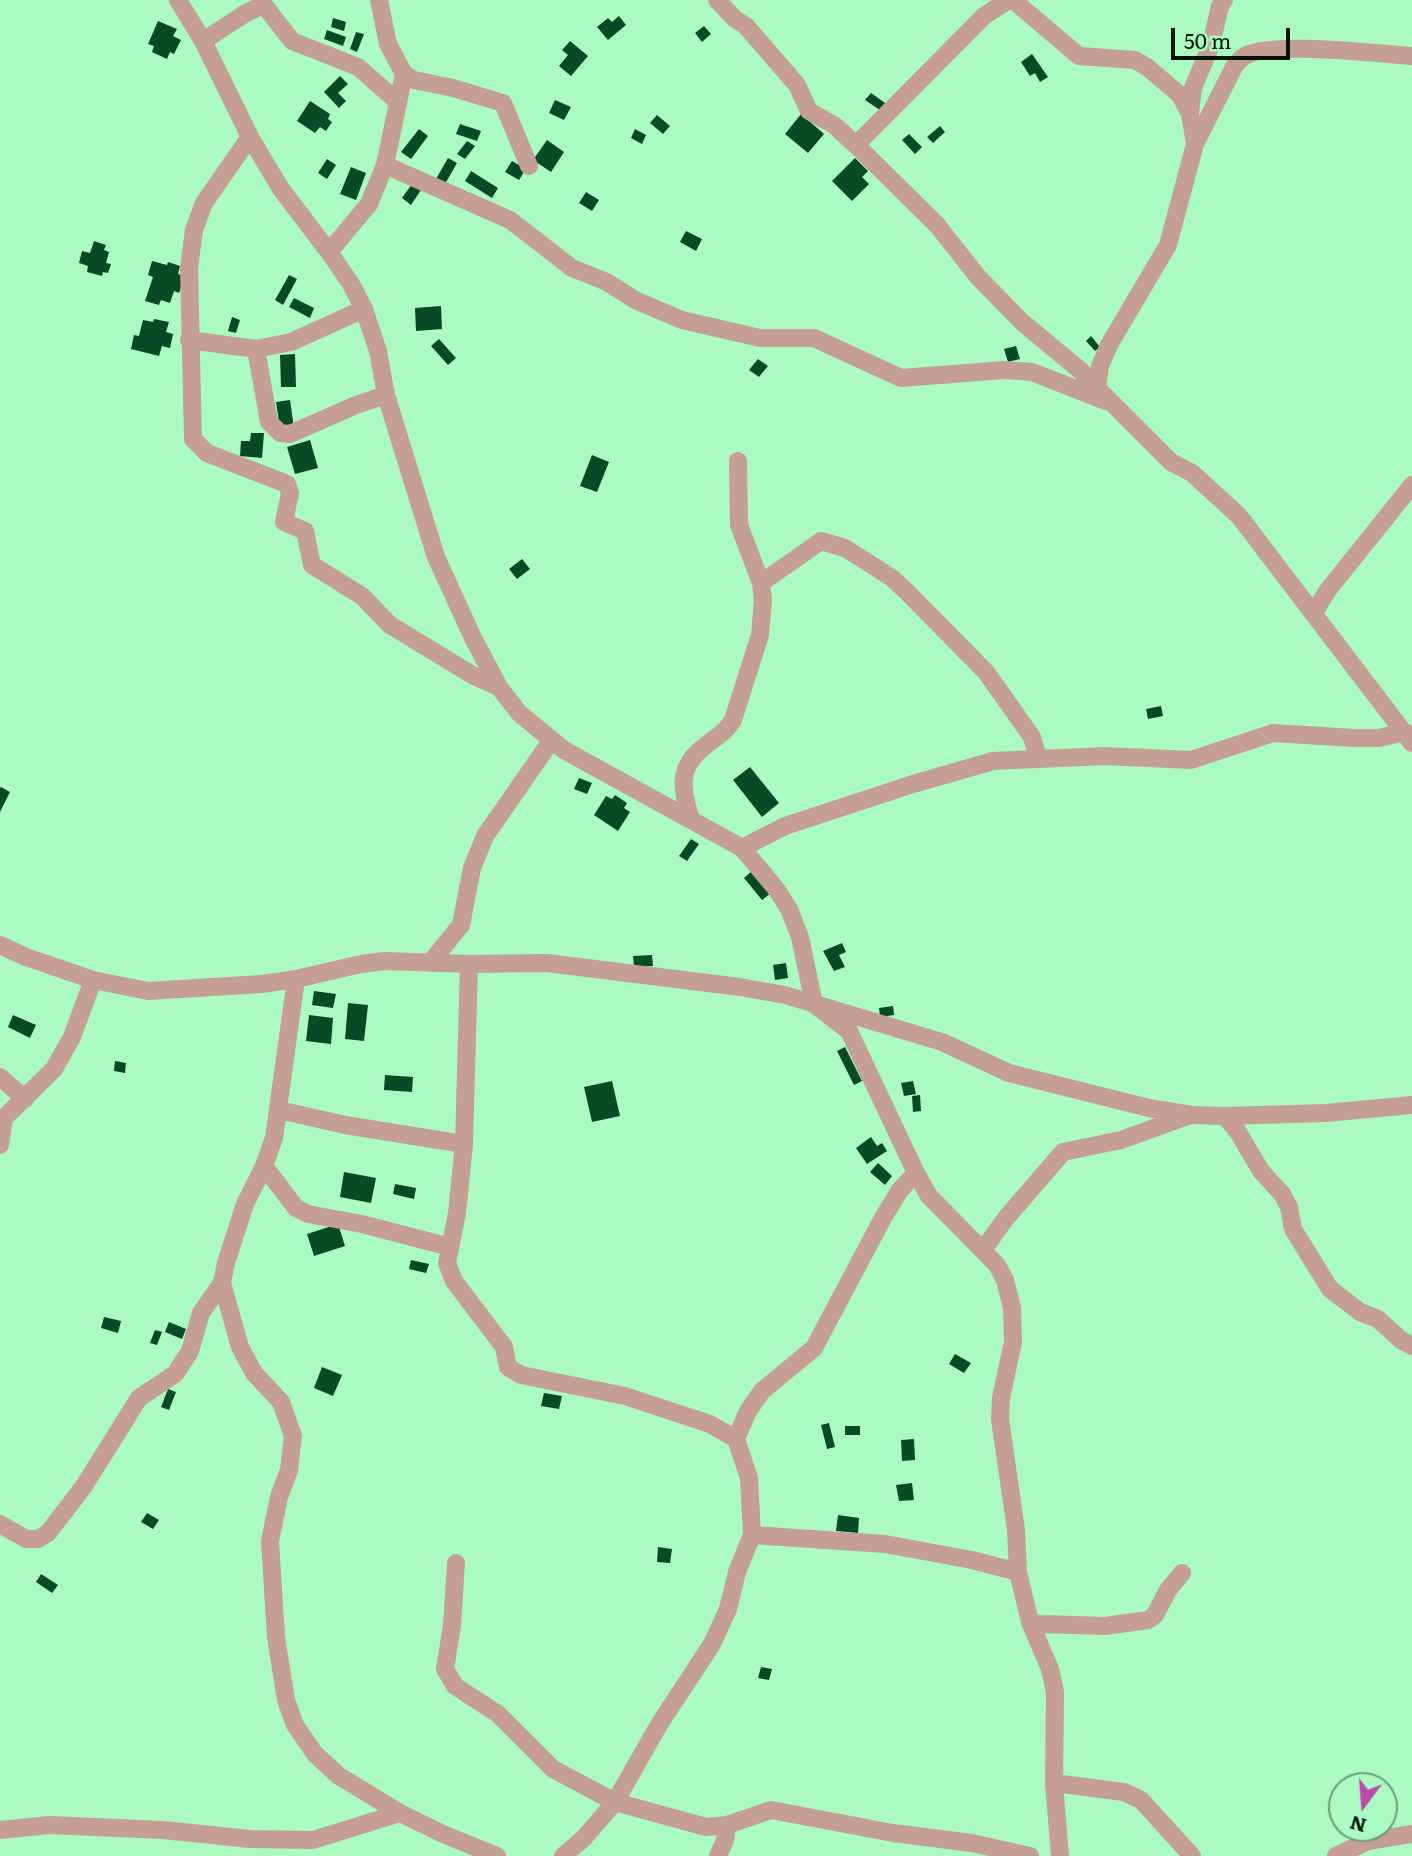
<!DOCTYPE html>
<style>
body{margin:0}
#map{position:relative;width:1412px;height:1856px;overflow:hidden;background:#abfac2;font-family:Literata,serif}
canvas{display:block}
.north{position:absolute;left:1328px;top:1772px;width:70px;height:70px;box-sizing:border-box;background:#abfac2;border:2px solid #679e77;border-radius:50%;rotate:196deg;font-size:19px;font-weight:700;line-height:28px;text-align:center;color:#001406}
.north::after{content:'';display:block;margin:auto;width:24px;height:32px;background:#b84ba9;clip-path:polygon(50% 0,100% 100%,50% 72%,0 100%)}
.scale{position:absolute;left:1171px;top:28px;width:119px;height:32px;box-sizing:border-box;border:4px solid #001406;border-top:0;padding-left:9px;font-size:21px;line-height:24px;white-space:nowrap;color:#001406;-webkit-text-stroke:5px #abfac2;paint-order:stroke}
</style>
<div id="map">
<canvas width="1412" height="1856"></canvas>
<div class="north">N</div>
<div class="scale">50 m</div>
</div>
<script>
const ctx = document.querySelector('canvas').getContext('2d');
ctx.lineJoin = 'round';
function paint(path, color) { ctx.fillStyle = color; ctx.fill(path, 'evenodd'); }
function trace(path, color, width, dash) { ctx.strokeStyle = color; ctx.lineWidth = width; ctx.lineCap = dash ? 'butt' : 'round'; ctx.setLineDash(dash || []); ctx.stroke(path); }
paint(new Path2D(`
 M619,16l7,9 -18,15 -11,-13 11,-9 4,4z
 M333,18l13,4 -2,9 -13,-4z
 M158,21l19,8 -4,7 8,4 -7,14 -4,-2 -3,7 -15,-7 2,-6 -6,-2z
 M704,26l7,8 -9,8 -7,-9z
 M327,30l19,7 -3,9 -19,-7z
 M356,32l8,2 -7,18 -7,-3z
 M570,41l18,15 -17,20 -12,-10 9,-11 -6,-5z
 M1032,54l16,23 -8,5 -5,-9 -5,3 -9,-14z
 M340,76l8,8 -10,9 8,8 -7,7 -15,-16z
 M871,93l14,10 -5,7 -15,-10z
 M555,100l16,7 -7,13 -15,-7z
 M310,101l20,13 -2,5 4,3 -6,9 -6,-4 -5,6 -18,-12z
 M801,114l23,20 -16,19 -23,-19z
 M657,115l13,11 -7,8 -13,-11z
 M460,124l21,7 -4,10 -21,-7z
 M940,126l5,6 -12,11 -6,-6z
 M419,129l9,7 -17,23 -10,-7z
 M635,129l11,6 -4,9 -11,-6z
 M909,134l13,13 -7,7 -13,-14z
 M547,140l17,12 -13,20 -18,-12z
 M467,141l8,5 -10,13 -8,-5z
 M448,158l9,5 -12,21 -9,-5z
 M855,158l13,13 -6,6 7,7 -17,17 -20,-20z
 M327,159l9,6 -9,14 -9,-6z
 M512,161l14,8 -7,11 -14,-8z
 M351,167l15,6 -10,27 -16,-6z
 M471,171l27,17 -6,10 -27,-17z
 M412,184l9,6 -10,15 -9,-7z
 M586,192l13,8 -7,11 -13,-8z
 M686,231l16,8 -6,12 -16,-9z
 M94,241l12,4 -2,5 5,2 -3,11 5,1 -3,9 -5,-1 -1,4 -15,-4 1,-6 -9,-3 3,-12 8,2z
 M152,261l15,4 1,-3 12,4 -2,8 7,2 -6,17 -5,-2 -4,12 -9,-3 -2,5 -14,-4 8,-24 -5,-2z
 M289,275l8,4 -14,26 -8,-5z
 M294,298l20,10 -4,10 -21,-11z
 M441,306l1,23 -26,2 -1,-23z
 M232,317l8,3 -4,13 -8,-2z
 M154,319l15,3 -3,10 7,2 -3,14 -8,-2 -3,10 -28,-7 3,-14 5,1 4,-16 10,2z
 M1091,336l9,11 -5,4 -9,-10z
 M439,339l17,19 -8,7 -17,-19z
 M1016,346l4,13 -12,3 -4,-13z
 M295,354l1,33h-15l-1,-32z
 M758,359l10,7 -9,11 -10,-7z
 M290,400l4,28 -14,1 -4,-27z
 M251,433h13l-2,25 -22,-2 1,-15h9z
 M310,440l8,28 -23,6 -8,-27z
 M592,455l17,7 -12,30 -17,-6z
 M522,559l8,10 -13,10 -8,-10z
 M1161,706l2,10 -15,3 -2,-10z
 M750,767l29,36 -17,14 -29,-37z
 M579,778l13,5 -5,11 -13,-5z
 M1,787l9,5 -10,20v-24z
 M615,795l12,8 -3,5 6,4 -12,19 -24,-16 12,-19 6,3z
 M691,839l8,5 -12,17 -8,-5z
 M752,871l19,22 -9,7 -18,-22z
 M842,943l4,9 -7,3 6,12 -11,4 -11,-20z
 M652,955l1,11 -19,1 -1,-11z
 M786,963l2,15 -13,2 -2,-15z
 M314,991l22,3 -3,14 -21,-3z
 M348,1003l20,2 -4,36 -19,-2z
 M893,1006l1,9 -14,2 -1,-9z
 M13,1015l23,10 -6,13 -22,-11z
 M309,1015l24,3 -2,26 -25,-3z
 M845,1047l17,34 -8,4 -17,-34z
 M115,1061l11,2 -1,10 -11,-2z
 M385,1075l28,2 -1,15 -28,-2z
 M612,1081l8,35 -28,6 -8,-35z
 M913,1081l3,13 -12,2 -3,-13z
 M920,1095l1,16 -8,1 -1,-16z
 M871,1137l6,9 5,-3 5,8 -20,13 -11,-16z
 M878,1163l14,13 -7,9 -15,-13z
 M344,1172l32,6 -5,25 -31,-6z
 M395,1184l21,4 -2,11 -21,-5z
 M338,1224l7,22 -31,10 -7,-22z
 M411,1260l18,4 -3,9 -17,-4z
 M104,1317l17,4 -3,12 -17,-5z
 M169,1322l17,7 -4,10 -17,-7z
 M155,1330l7,2 -5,13 -7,-2z
 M955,1354l16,9 -7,10 -15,-9z
 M322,1367l20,8 -9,21 -19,-8z
 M168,1389l8,3 -7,18 -8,-3z
 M544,1393l18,3 -3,13 -18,-3z
 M829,1423l6,24 -8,2 -6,-24z
 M845,1426h15v9h-15z
 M914,1439l1,21 -13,1 -1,-21z
 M912,1483l2,17 -15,1 -3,-16z
 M147,1513l12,7 -6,9 -12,-7z
 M838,1515l21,3 -1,15 -22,-2z
 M658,1547l14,2 -2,14 -13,-1z
 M41,1574l17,11 -6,8 -16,-11z
 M761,1667l11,2 -3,11 -11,-2z`), '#094a26');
trace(new Path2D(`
 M178,0l25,41 47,96 31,52 48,63 22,32 13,25 14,42 8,44 50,162 37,81 26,49 20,26 45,37 178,98 35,42 12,19 11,28 14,67 35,27 67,142 13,23 68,69 8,15 7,28 1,34 -12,56 -1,21 16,111 2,42 12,50 20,47 5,23 -1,91 6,73
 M260,0l32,41 66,26 40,35
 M379,0l9,44 16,30 10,6 39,8 50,15 26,63
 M717,0l18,19 11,7 51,59 12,26 25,14 22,20 81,80 41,52 44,45 59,49 16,17
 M1224,0l-4,6 -9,39 -18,43 -3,26 5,30 -27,101 -59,100 -9,21 -3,22 74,74 21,11 47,43 173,227
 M203,41l43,-28 17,-8
 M250,137l-46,66 -10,27 -5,38 4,171 14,14 80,31 3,9 -6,29 21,9 7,34 50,31 28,29 84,51 25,11
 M1195,144l40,-79c3,-2 5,-6 8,-8 23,-17 136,-3 169,-1
 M856,145l128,-129 23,-15h7l65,55 56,4 12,7 33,28 10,19
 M385,165l125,55 62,48 35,14 28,18 47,20 78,18h54l87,40 103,-8 28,2 74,29
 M329,252l40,-48 16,-39 19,-91
 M189,340l67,9 35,-7 73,-33
 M256,349l13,73 11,11 10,1 66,-29 30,-10
 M761,583l60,-42 24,7 47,30 15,14 79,80 46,65 6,21
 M1313,614l15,-24 84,-105
 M691,820c-9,-31 -15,-52 14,-74 11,-9 20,-13 28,-26l27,-85 3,-35 -2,-17 -22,-58 -1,-64
 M742,848l43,-22 128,-42 80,-23 112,-5 86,4 82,-27 81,5h25l26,-6
 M0,945l26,12 67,23 55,11 114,-7 34,-5 65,-15 24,-3 84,3 78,-1 32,4 161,20 45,8 157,47 67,31 140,35 43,7 33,1 101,-3 86,-8
 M430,963l31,-38 11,-57 13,-32 66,-95
 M469,964l-5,180 -7,69 -10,50 7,18 50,66 4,20 13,8 104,21 85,28 26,15
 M296,979l-22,159 -10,28 -19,38 -19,59 -4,20 18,64 14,26 27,29 12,34 -4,34 -10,27 -9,44 6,96 10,63 9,25 20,29 24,22 61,37 43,21 54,22
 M0,1077l25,22
 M279,1110l66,15 119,19
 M1225,1116l13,16 23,39 21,23 7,13 4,22 37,60 30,23 18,7 23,21 11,6
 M0,1145l4,-27 50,-49 18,-32 21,-57
 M264,1166l32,42 12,6 54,10 88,23
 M983,1250l23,-32 57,-66 58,-12 69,-25
 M0,1524l26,15h12l10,-6 36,-47 55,-88 36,-24 15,-23 11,-38 21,-30
 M752,1535l133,9 87,16 46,12
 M456,1563l-4,62 -7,44 10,17 43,28 55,55 62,33 91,25 21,-2 44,-15 122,23 79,10 58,13
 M1030,1622l10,2 65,2 43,-6 7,-5 13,-25 14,-17
 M1054,1783l70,9 17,8 51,56
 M0,1830l49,-5 114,5 87,9 63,1 87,-27
 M563,1856l21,-18 31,-36 45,-79 52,-79 16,-35 9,-37 15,-37 -3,-57 -13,-39 12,-28 14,-20 52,-43 70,-132 16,-26 16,-17
 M718,1856l7,-16 2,-15
 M1336,1856l32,-15 44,-7`), '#c59e95', 18);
</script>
